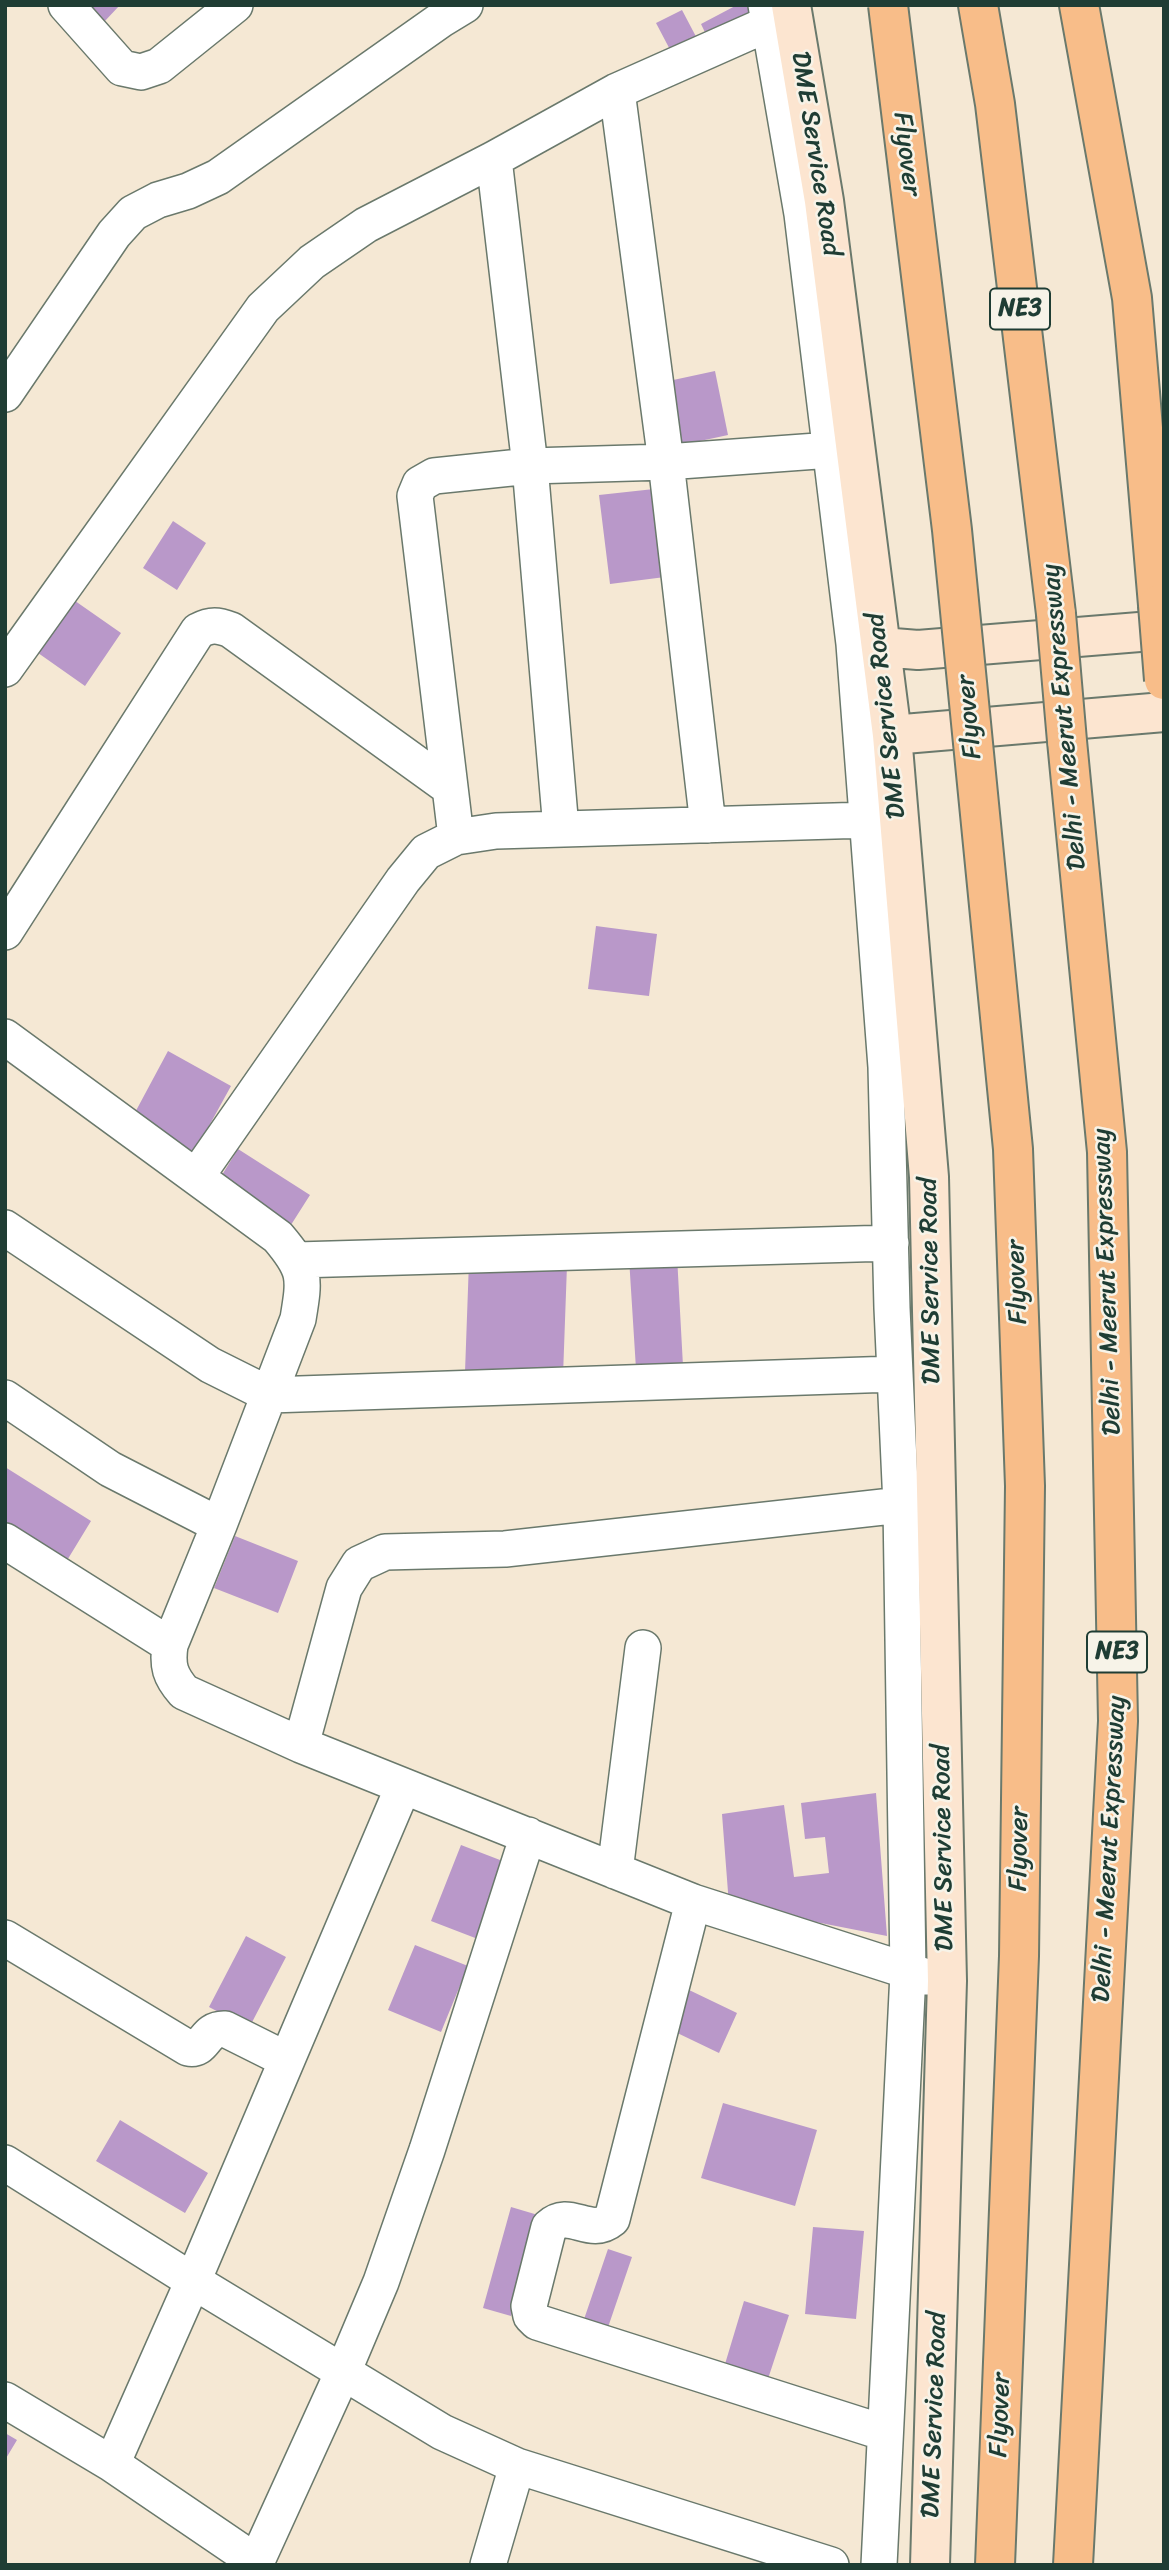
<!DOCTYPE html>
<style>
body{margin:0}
#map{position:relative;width:1169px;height:2570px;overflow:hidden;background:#f5e8d4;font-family:Sriracha,sans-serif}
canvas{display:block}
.frame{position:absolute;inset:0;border:7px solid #1f3d34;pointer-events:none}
</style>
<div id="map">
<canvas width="1169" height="2570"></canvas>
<div class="frame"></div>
</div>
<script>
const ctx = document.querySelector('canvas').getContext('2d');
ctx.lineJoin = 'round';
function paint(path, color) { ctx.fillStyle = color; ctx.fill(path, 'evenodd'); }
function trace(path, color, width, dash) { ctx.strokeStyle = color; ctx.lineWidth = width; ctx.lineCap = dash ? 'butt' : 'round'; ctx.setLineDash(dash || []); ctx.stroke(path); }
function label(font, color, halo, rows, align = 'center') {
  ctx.font = font + ' Sriracha,sans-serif'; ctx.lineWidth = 5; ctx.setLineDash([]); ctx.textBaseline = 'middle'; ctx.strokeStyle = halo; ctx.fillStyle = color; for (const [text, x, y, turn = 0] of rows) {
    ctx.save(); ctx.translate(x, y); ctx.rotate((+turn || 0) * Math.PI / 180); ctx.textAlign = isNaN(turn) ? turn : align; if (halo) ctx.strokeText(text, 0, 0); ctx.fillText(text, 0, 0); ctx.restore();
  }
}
paint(new Path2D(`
 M86,5h34l-16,17z
 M737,5h9l9,17 -44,23 -10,-21z
 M682,10l20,38 -26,13 -20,-38z
 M715,371l13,64 -51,11 -13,-64z
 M654,489l11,88 -55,7 -11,-89z
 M173,521l33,22 -29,47 -34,-22z
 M68,596l53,37 -36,53 -54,-38z
 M596,926l61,8 -8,62 -61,-7z
 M168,1051l63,35 -38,69 -62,-35z
 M238,1149l72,46 -21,33 -72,-45z
 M677,1256l6,110 -47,3 -7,-111z
 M469,1261l98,4 -4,111 -98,-4z
 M5,1467l86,54 -28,46 -58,-36z
 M235,1536l63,25 -20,52 -64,-25z
 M876,1793l11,143 -158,-31 -7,-91 62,-9 10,72 35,-4 -4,-36 -20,2 -4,-36z
 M461,1845l52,20 -30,76 -52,-20z
 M246,1936l40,21 -37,71 -40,-21z
 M415,1945l53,21 -27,66 -53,-22z
 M687,1989l50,24 -18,40 -50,-24z
 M723,2103l94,27 -22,76 -94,-28z
 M120,2120l88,53 -23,40 -89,-52z
 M511,2207l27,8 -27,101 -28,-8z
 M813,2227l51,4 -8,88 -51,-5z
 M608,2249l24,8 -28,82 -24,-8z
 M744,2301l45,14 -24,73 -43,-14z
 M5,2433l12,7 -12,20z`), '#b998c9');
const street = new Path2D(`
 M66,5l56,63 19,4 18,-6 76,-61
 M766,5l36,209 52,430 32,423 6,241 9,197 7,468 -29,592
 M617,91l49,371 42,363
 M494,159l36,307 31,363
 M5,394l109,-160 19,-21 25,-13 30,-9 30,-14 224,-158 23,-14
 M5,669l258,-361 49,-46 54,-37 128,-66 123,-68 153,-68
 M456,837l-41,-341 5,-12 14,-8 96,-10 136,-4 165,-12
 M5,932l193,-301c13,-7 20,-6 33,-1l219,158
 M5,1037l273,200c28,33 27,40 20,82l-79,206 -49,120c-3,21 0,31 14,47l117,53 392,157 234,75
 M196,1177l207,-297 23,-28 30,-15 40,-6 372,-11
 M5,1228l205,137 60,30 624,-21
 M297,1260l594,-17
 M5,1398l105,71 109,56
 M5,1541l165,104
 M301,1745l43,-157 15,-24 26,-12 120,-3 396,-44
 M403,1787l-210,494 249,151 75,34 314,99
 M615,1871l28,-223
 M693,1902l-81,317c-23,19 -42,-12 -63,8l-20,79 2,10 6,6 348,111
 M5,1938l183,110c18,4 15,-20 37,-19l62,31
 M5,2163l188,118 -81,183
 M5,2400l107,64 144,98
 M255,2565l88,-193 38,-90 46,-132 101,-315
 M488,2565l29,-99`);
const secondary = new Path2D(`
 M791,5l33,196 68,534 37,442 18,804 -17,584
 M881,647l37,3 246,-20
 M892,735l272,-23`);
const highway = new Path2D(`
 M978,5l17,99 61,510
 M1079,5l53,293 26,307
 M1067,741l40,411 11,569 -45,844`);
trace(street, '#6a796c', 38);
trace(secondary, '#6a796c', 42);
trace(highway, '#6a796c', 42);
trace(street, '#fff', 35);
trace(secondary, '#fce5d0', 38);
trace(highway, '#f8bd89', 38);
const highwayBridge = new Path2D(`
 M888,5l64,525 61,619 12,337 -6,470 -24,609
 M1158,605l6,75
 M1056,614l11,127`);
trace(highwayBridge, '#6a796c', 42, []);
trace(highwayBridge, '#f8bd89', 38);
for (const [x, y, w] of [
 [1020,309,60],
 [1117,1652,60]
]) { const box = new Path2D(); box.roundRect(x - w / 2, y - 20.5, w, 41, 5); ctx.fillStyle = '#f7f3e8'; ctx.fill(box); trace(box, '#1f3d34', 2); }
label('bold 24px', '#1f3d34', null, [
 ["NE3",1020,309],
 ["NE3",1117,1652]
]);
label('26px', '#1f3d34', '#f7f3e8', [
 ["DME Service Road",815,154,81],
 ["Flyover",906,154,83],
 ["DME Service Road",887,716,-96],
 ["Flyover",970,717,-95],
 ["Delhi - Meerut Expressway",1065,717,-95],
 ["DME Service Road",931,1281,-91],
 ["Flyover",1018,1282,-92],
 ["Delhi - Meerut Expressway",1108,1282,-92],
 ["DME Service Road",944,1848,-91],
 ["Flyover",1020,1849,-89],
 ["Delhi - Meerut Expressway",1110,1849,-87],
 ["DME Service Road",935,2415,-88],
 ["Flyover",1001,2415,-88]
]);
</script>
